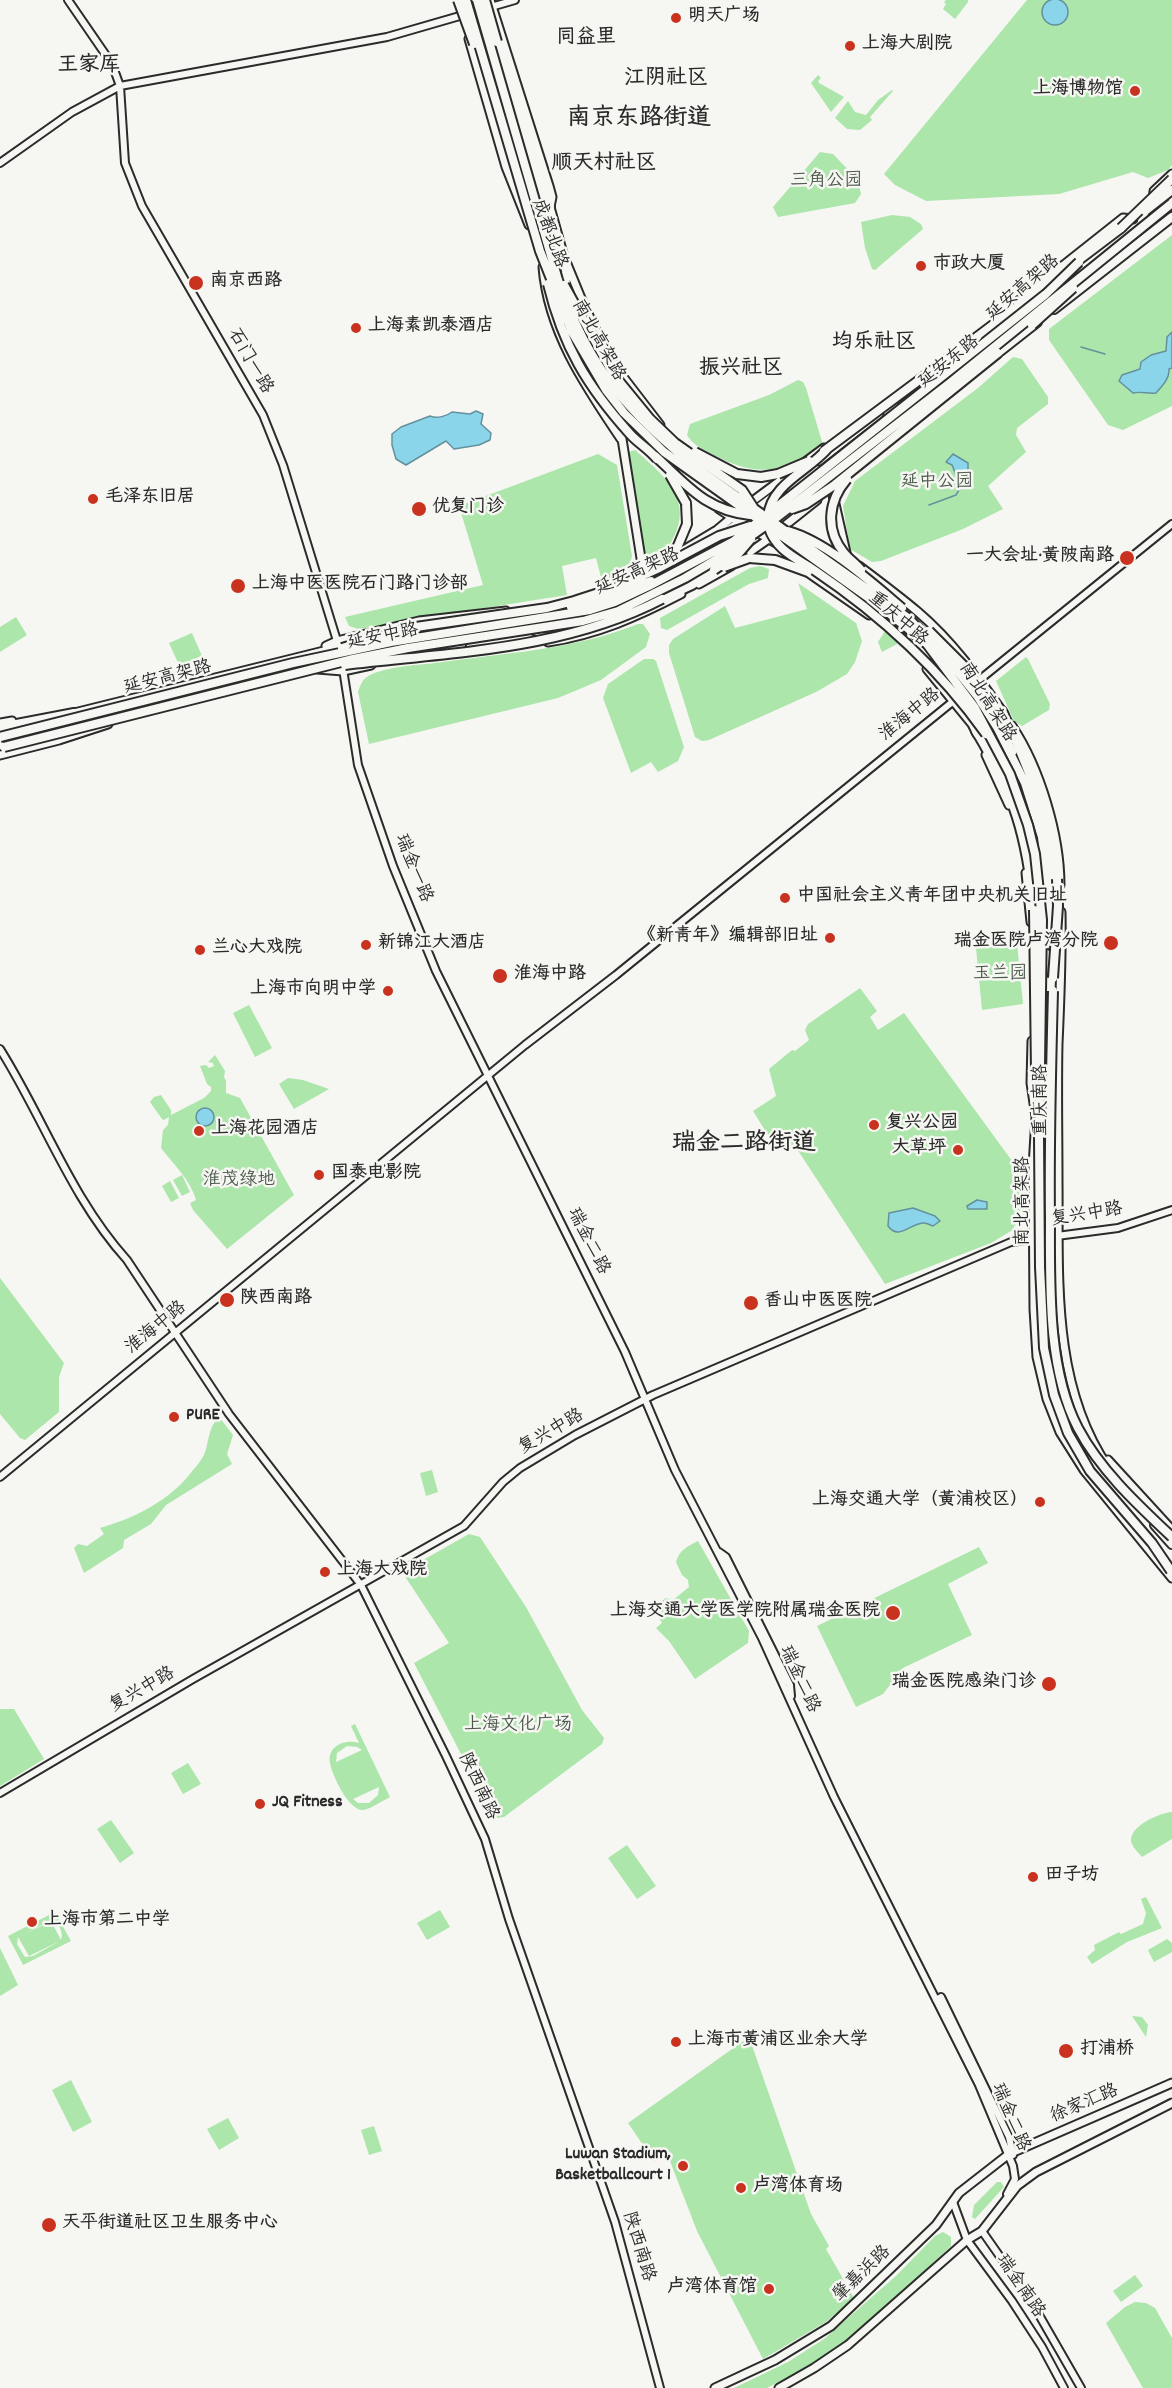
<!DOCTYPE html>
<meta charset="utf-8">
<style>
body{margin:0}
canvas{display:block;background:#f6f6f2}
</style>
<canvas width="1172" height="2388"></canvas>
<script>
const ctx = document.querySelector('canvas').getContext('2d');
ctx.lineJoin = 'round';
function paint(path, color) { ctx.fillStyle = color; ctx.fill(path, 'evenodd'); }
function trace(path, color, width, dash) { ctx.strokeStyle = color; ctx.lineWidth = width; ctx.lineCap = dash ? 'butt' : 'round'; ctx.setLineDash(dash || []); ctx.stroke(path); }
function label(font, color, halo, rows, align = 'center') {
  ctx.font = font + ' Dekko,"LXGW WenKai TC",sans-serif'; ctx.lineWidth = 5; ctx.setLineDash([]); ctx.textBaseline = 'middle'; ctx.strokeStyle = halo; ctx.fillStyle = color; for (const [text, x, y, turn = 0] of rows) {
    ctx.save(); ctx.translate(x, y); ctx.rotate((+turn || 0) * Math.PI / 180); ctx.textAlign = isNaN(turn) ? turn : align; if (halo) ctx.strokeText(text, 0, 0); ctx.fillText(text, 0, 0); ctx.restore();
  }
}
paint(new Path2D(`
 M946,0h22v2l-13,17 -12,-10 3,-5 -2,-2z
 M1027,0h145v165l-4,5 -20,8 -15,-6 -74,22 -133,7 -31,-16 -11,-11z
 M818,75l3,3 -3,3 1,2 25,14 -13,15 -20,-29z
 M892,90l1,1 -23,26 2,3 -12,10 -13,-1 -12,-11 13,-17 7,11 11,3 12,-15z
 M820,152l13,2 25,26 3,14 -6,9 -77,14 -5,-10z
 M892,215l18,2 11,7 2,5 -48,41 -3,-1 -7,-21 -4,-26z
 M1172,235v171l-49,24 -15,-5 -59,-85v-11z
 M1013,357l9,2 26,38v7l-31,24 -1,7 10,17 -38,34 15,23 -40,20 -82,32 -9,1 -22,-13 -7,-43 12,-25 123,-93z
 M798,380l5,2 3,6 17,57c-39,29 -67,33 -111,9 -10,-5 -19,-9 -25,-19l3,-11 79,-29z
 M635,450c25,22 56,46 41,82 -5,12 -12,23 -23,30l-7,-3 -18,-102 1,-5z
 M598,454l19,11 15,91c-4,19 -13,22 -29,29l-7,-27 -34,8 5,29 -145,23 -46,9 -18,2 -9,-3 -4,-9 138,-32 -24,-79z
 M760,566l9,3 -1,9 -19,6 -82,46 -6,-2 -1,-10 90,-50z
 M798,583l58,40 6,18 -7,21 -8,12 -31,18 -107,48 -7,1 -7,-4 -26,-84v-8l4,-6 52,-33 10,22 72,-19z
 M16,617l11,18 -27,17v-25z
 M638,624h5l7,10 -4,13 -45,33 -43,18 -189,46 -11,-52c2,-6 4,-12 9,-15 14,-10 50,-12 68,-14 69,-10 138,-13 203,-39z
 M885,631l12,10v3l-15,8 -4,-10z
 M192,633l10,23 -23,9 -10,-22z
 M1026,657l2,2 22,45 -1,6 -27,16 -8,-5 -18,-40z
 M644,659h9l3,2 28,86 -6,14 -20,11 -7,-10 -20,11 -28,-75 5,-14z
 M1017,943l6,61 -41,6 -6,-62z
 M860,988l17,23 -7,6 8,13 26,-17 122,167 5,30 -9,7 -3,-3 -6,6 4,3 -6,8 -20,12 -106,41 -86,-132 -19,-14 -7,5 -20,-32 23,-15 -7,-27 23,-19 3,1 14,-11 -4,-10 3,-6z
 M249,1005l23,43 -17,9 -22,-44z
 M215,1055l10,16 -1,6 2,4v12l14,5 54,97 -67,54 -34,-39 -3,-7 6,-3c-6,-21 -22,-35 -35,-52l2,-18 5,-5 1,-8 -5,3 -2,-1 -12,-17 4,-5 7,-2 10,15v5l33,-17 7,-7v-4l-4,-3 -7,-18 6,-1 3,3 5,-2 -1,-3 -5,-1z
 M288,1078l15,2 26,9 -35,20 -15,-25z
 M182,1175l8,17 -8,4 -9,-16z
 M170,1181l9,17 -8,4 -9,-16z
 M0,1278l64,85 -5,14v35l-34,28 -5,-2 -20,-24z
 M220,1418l13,17 -6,19 5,10 -66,41 -15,19 -27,16 -1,8 -39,25 -10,-25 4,-4 9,2 17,-12 -4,-6c35,-10 71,-28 93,-58 4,-4 8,-10 11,-15 5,-11 4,-31 16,-37z
 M432,1470l6,22 -12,4 -6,-23z
 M469,1534l11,3 46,70 56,103 22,28 -2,6 -98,73 -6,1 -6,-4 -78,-151 35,-20 -47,-71z
 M698,1541l51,90 -1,12 -53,36 -26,-38 -13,-13 6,-5 -9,-16 13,-9 7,2 16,-13 -1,-7 -6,-5 -6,-13c4,-13 11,-15 22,-21z
 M979,1547l9,16 -40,21 24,51 -69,33 -20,26 -27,13 -39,-81z
 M0,1709h14l30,50 -44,27z
 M355,1724l35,73c-8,4 -18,11 -26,13 -15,2 -32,-35 -34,-47 -3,-18 16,-24 29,-20l-8,-17zM347,1746l10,1 5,3 -26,12 1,-9zM379,1787l-1,8 -9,8h-11l-5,-4z
 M188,1763l13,21 -18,10 -12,-21z
 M1172,1812v27l-30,18c-4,-5 -10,-10 -11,-16 -1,-15 28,-28 41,-29z
 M111,1820l23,33 -14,10 -23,-34z
 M627,1845l29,41 -19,13 -29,-41z
 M1146,1897l16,31 -35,14 -35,22 -5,-7 8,-7 -1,-5 25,-13 2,2 22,-10 3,-11 -5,-14z
 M440,1910l10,17 -23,13 -10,-17z
 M55,1912l16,29 -48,24 -15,-29zM51,1920c8,3 13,13 10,20l-10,-19 -32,16zM18,1937l11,19 31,-15 -27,15 -8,1 -8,-13z
 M1167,1939l5,4v9l-18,10 -6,-12z
 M0,1948l18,37 -18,11z
 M1132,2016l10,1 6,8 -2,12z
 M749,2037l62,177 18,32 -3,3 28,49 -28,24 -63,37 -66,-128 -29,-75 -14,5 -26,-38z
 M71,2080l21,42 -19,10 -21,-42z
 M228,2118l11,20 -20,12 -12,-21z
 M374,2126l8,25 -13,4 -8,-25z
 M997,2182h4l3,5 -29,32 -3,-2 2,-12z
 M943,2232l8,5v9l-52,49 -6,9 -52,43 -53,30 -21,11h-33l54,-26 36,-23 73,-64 38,-39z
 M1135,2275l8,11 -22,16 -8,-11z
 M1135,2302l11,1 9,5 17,30v50h-29l-37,-65 19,-16z`), '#ace6ab');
const water = new Path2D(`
 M1042 12a13 13 0 1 1 26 0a13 13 0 1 1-26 0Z
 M1172,332v36l-3,1c1,9 -7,17 -13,24 -8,1 -15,-2 -23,0l-14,-12 3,-6 18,-6 1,-7 10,-7 15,-4 1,-14z
 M476,411l7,3 -2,10 10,9 -1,7 -11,5 -25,4 -8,-8 -40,24 -10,-6 -4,-14v-11l9,-7 29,-11c7,3 17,0 22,-4l18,2z
 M953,454l15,9v15l-4,6 -6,-4 -6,-15 -6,-3z
 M196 1117a9 9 0 1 1 18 0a9 9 0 1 1-18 0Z
 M977,1200l10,2v7h-19l-1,-3z
 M913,1208l22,8 5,5 -7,5c-3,-1 -6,-3 -9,-3 -14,0 -25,18 -36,3l1,-13z`);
paint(water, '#8ad5ea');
trace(water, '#64919e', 1.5);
trace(new Path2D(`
 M1081,347l24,7
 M929,505l27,-10 7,-12`), '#64919e', 1.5);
const secondary = new Path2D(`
 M68,0l44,64 8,22 5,77 17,43 121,209 20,50 55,179
 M0,163l72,-51 48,-26 267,-49 128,-37
 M343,669l15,96 35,101 43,105 189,381 50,118 87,168 72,159 145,288 34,81 2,13 -8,15
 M978,681l194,-157
 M0,1049c44,70 71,149 127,211l102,154 132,171 85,171 39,83 24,80 106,303 45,166
 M0,1477l525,-432 91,-70 340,-276
 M719,1552l7,5 64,128 1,11
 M0,1793l193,-114 271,-153 39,-44 17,-14 55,-33 78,-40 358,-153 107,-14 54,-18
 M936,2000l5,-3 68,140 4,18
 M953,2202l14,38 45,61 30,46 22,41
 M985,2227l-3,4 49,70 50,87`);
const primary = new Path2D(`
 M490,0l59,186 3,11 -2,10
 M469,39l37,128 23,58
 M505,83l27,87 11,30 7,7 14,50 3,32
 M1153,200l1,-9 18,-17
 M567,264l16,39 27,57 50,65
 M543,267c5,65 43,120 78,172
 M1017,302l106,-84 10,1
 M558,306l11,29 30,55
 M582,324l20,41
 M900,399l145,-109
 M619,420l24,151
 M819,461l60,-47
 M834,487l-1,8 14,62
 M746,506l78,-58
 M719,509l20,13 37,21
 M778,531l39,-31
 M724,533l51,-38
 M786,548c66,37 124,86 173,144
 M672,557l45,-27 18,-15
 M740,559l30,-21
 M859,566c20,15 40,30 59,46 33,28 61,66 86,102
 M807,567l3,7 59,41
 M644,581l30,-14 28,-19
 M699,584l32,-18
 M604,588l58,-26
 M415,631l33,-2
 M535,631l21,6
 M548,642c48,-7 91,-26 133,-48
 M326,646l11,-5 82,-20 87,-10
 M317,669l26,2 28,-6
 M927,669l45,55 5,10
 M70,714l278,-69
 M0,723l12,-2
 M1012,726c28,42 48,109 48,159
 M1001,728l12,24
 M0,733l31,-9
 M0,755l59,-15 49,-16
 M986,755l23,50
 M1045,842l10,54
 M1026,873l5,49
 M1061,912c1,44 -1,88 -3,132 -1,45 0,91 0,136 1,96 -7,204 50,287
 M1032,1041l-1,42 5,34 -3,50 1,142 3,48 10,42 13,33 24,38 88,108
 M1108,1460l64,70
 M715,2388l60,-28 56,-34 105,-101 23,-32 50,-39 163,-71
 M779,2388l35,-20 34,-23 119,-105 15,-9 35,-45 19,-14 136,-69`);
const highway = new Path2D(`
 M497,42l53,165
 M509,160l7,29
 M1054,309l118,-92
 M977,337l144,-109
 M995,355l42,-33
 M737,474l24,3 17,-3
 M677,548l10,-24 -1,-21
 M749,558l26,2
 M662,599l30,-14 22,-15
 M442,627l111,-16
 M438,646l23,-1
 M1002,711c26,54 47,108 55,168
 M0,727l74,-14
 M997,727l28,56 17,54 10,109
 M976,731c38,63 51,105 58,179
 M1155,1525l17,19`);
trace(secondary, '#2b2b2b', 10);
trace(primary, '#2b2b2b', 11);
trace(highway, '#2b2b2b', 12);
trace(secondary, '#f6f6f2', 6);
trace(primary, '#f6f6f2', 7);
trace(highway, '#f6f6f2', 8);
const highwayBridge = new Path2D(`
 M458,0l16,44
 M466,0l74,251 32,81 34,58 18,23 40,39 216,154 47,38 48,64 35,66 18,51 7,29 7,66 -3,217 1,130 4,81 10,47 14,38 22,38 62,72 19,28
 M477,0l81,280c31,88 70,134 143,191l207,147 35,35 35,44 19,30
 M485,0l12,42
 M1145,211l27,-21
 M1121,228l51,-49
 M548,284c15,62 39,102 82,150 8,9 19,15 27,25
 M564,285l50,90 36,44 25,24 67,47 11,17
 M1032,325l41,-37
 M824,451l153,-114
 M695,452l42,22
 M655,456c32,29 50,54 95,59
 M778,474l31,-13
 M670,475l16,28
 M847,479c-19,22 -22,51 -3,74 5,6 12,11 17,17
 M792,509l14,-5 27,-18 165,-133
 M768,516c4,-33 41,-45 60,-68
 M769,528c7,22 27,30 45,42 67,45 125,98 172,164
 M788,531c39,11 83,51 114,77
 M775,560l33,12
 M659,564l18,-16
 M724,567l25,-9
 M714,570l25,-17 12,-14
 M571,607l22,-5 58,-21
 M929,631l36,36 21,34
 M342,648l67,-20 138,-20 27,-7 43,-14 42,-19 60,-32 31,-10
 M345,665c108,-13 219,-15 317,-66
 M0,737l293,-74 98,-21 199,-32 25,-8 34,-16 85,-45 312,-247 33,-32
 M4,747l349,-88 55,-11 175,-27 35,-10 67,-33 39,-23 48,-34 178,-138 222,-180
 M1034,910l2,163
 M1053,978l5,-72 -1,-27
 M1053,991c-2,76 -4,151 -3,227 0,65 -3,151 28,210 22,42 60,77 94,109`);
trace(highwayBridge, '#2b2b2b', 12, []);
trace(highwayBridge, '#f6f6f2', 8);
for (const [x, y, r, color] of [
 [676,18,6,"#c8321e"],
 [850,46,6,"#c8321e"],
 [1135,91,6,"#c8321e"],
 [921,266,6,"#c8321e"],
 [196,283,8,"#c8321e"],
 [356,328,6,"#c8321e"],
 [93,499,6,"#c8321e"],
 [419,509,8,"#c8321e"],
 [1127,558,8,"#c8321e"],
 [238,586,8,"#c8321e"],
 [785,898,6,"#c8321e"],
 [830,938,6,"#c8321e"],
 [1111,943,8,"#c8321e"],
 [366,945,6,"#c8321e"],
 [200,950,6,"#c8321e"],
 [500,976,8,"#c8321e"],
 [388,991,6,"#c8321e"],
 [874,1125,6,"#c8321e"],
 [199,1131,6,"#c8321e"],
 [958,1150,6,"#c8321e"],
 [319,1175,6,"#c8321e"],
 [227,1300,8,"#c8321e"],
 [751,1303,8,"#c8321e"],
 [174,1417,6,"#c8321e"],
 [1040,1502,6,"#c8321e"],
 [325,1572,6,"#c8321e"],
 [893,1613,8,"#c8321e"],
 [1049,1684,8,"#c8321e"],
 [260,1804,6,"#c8321e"],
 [1033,1877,6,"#c8321e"],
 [32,1922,6,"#c8321e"],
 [676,2042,6,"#c8321e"],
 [1066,2051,8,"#c8321e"],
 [683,2166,6,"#c8321e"],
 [741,2188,6,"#c8321e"],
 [49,2225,8,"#c8321e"],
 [769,2289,6,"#c8321e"]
]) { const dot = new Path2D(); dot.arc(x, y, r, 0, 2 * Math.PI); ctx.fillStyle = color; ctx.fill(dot); trace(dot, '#f6f6f2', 2); }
label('bold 18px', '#2b2b2b', '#f6f6f2', [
 ["明天广场",688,18],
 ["上海大剧院",862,46],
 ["上海博物馆",1123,91,"right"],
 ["市政大厦",933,266],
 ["南京西路",210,283],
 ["上海素凯泰酒店",368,328],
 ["毛泽东旧居",105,499],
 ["优复门诊",432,509],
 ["一大会址·黄陂南路",1114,558,"right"],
 ["上海中医医院石门路门诊部",252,586],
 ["中国社会主义青年团中央机关旧址",797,898],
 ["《新青年》编辑部旧址",818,938,"right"],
 ["瑞金医院卢湾分院",1098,943,"right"],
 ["新锦江大酒店",378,945],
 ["兰心大戏院",212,950],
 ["淮海中路",514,976],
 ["上海市向明中学",376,991,"right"],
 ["复兴公园",886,1125],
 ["上海花园酒店",211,1131],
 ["大草坪",946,1150,"right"],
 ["国泰电影院",331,1175],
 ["陕西南路",240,1300],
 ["香山中医医院",764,1303],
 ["PURE",186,1417],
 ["上海交通大学（黄浦校区）",1028,1502,"right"],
 ["上海大戏院",337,1572],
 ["上海交通大学医学院附属瑞金医院",880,1613,"right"],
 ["瑞金医院感染门诊",1036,1684,"right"],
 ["JQ Fitness",272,1804],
 ["田子坊",1045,1877],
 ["上海市第二中学",44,1922],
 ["上海市黄浦区业余大学",688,2042],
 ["打浦桥",1080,2051],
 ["Luwan Stadium,",671,2156,"right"],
 ["Basketballcourt 1",671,2177,"right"],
 ["卢湾体育场",753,2188],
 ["天平街道社区卫生服务中心",62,2225],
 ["卢湾体育馆",757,2289,"right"]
], 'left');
label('18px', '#4b5a4b', '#f6f6f2', [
 ["三角公园",826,183],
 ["延中公园",937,484],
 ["玉兰园",1000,976],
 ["淮茂绿地",239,1182],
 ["上海文化广场",518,1727]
]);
label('18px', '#2b2b2b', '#f6f6f2', [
 ["成都北路",548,234,70],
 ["延安高架路",1024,289,-41],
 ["南北高架路",597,341,61],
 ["石门一路",249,362,60],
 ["延安东路",950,363,-39],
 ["延安高架路",638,573,-24],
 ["重庆中路",897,620,41],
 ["延安中路",383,638,-11],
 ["延安高架路",168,679,-14],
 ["南北高架路",986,703,58],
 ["淮海中路",911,716,-39],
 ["瑞金一路",412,869,68],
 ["重庆南路",1043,1100,-90],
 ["南北高架路",1025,1201,-90],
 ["复兴中路",1087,1216,-9],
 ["瑞金二路",587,1242,63],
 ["淮海中路",157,1329,-39],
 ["复兴中路",552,1433,-30],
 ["瑞金二路",798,1680,65],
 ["复兴中路",143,1691,-30],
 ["陕西南路",477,1787,65],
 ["徐家汇路",1085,2105,-23],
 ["瑞金二路",1009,2118,67],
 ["陕西南路",637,2247,73],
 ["肇嘉浜路",863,2275,-44],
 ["瑞金南路",1019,2287,56]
]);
label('bold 20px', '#2b2b2b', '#f6f6f2', [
 ["同益里",586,39]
]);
label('bold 21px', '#2b2b2b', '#f6f6f2', [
 ["王家厍",89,67],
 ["江阴社区",666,80],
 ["顺天村社区",604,165],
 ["均乐社区",874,344],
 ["振兴社区",741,370]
]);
label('bold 24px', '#2b2b2b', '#f6f6f2', [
 ["南京东路街道",639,121],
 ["瑞金二路街道",744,1146]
]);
</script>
